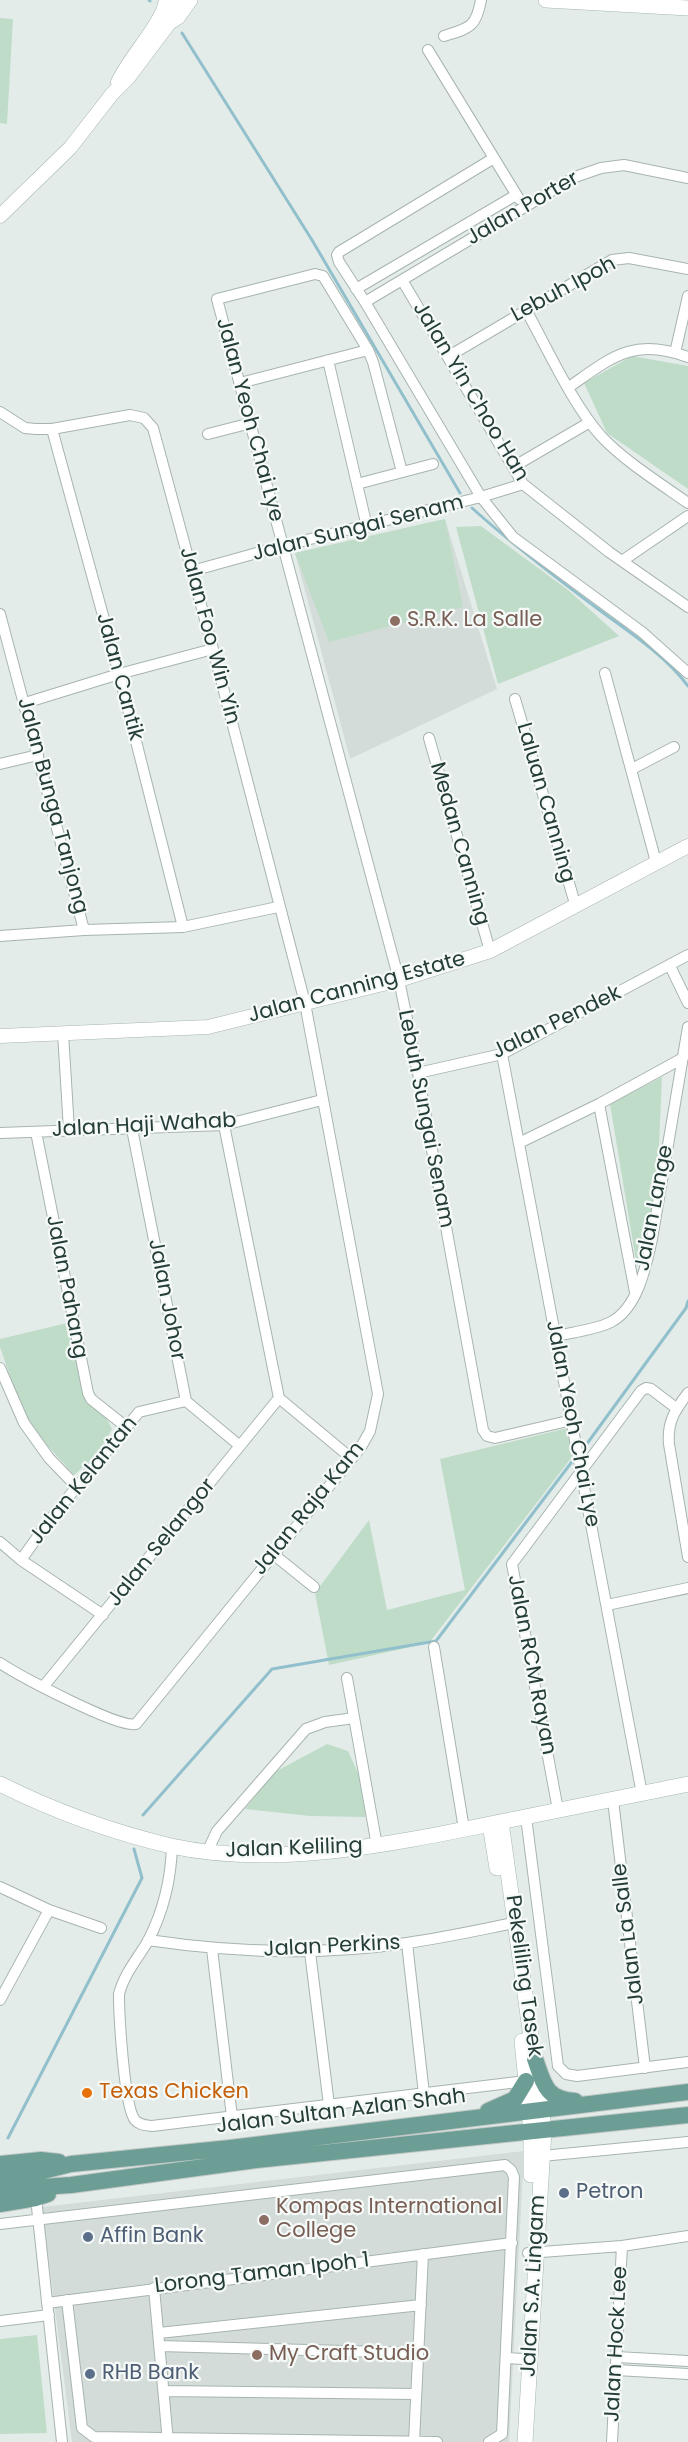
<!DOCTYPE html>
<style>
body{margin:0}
canvas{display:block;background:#e4ece9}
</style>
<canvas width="688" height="2442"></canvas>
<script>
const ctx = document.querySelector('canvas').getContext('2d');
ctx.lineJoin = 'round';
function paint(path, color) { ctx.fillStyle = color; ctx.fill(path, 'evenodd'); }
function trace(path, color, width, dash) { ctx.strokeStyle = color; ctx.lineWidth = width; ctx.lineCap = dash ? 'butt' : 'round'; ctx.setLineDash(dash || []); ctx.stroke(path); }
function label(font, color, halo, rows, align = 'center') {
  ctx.font = font + ' Poppins,sans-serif'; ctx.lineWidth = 4.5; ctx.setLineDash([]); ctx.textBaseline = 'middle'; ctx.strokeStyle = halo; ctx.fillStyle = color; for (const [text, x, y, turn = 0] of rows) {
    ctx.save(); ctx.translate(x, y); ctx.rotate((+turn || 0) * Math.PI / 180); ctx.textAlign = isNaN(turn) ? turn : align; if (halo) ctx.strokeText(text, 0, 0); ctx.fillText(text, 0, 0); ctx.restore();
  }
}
paint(new Path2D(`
 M445,519l52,170 -147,70 -55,-206z
 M524,2151l-15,291h-437l-30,-235z`), '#d3dcd8');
paint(new Path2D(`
 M0,18l13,1 -6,105 -7,-1z
 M632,356l56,10v123l-81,-56 -23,-50z
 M445,519l18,88 -134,35 -34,-89z
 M481,526l87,64 51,46 -121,48 -42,-157z
 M662,1077l-5,112 -20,78 -27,-163z
 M67,1323l12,52 9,26 17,14 7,14 -15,26 -23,20 -35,-39 -19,-31 -20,-58v-8z
 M568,1428l4,29 -143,186 -100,22 -14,-72 54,-73 18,90 78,-20 -25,-131z
 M327,1744l21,7 16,35 1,31 -55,-1 -65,-7 30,-37z
 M37,2335l10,98 -47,1v-95z`), '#bfdcc9');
trace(new Path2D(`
 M149,0l1,1
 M182,33l130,207 148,253
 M472,508c39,35 79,66 122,98 32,24 69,47 94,80
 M586,1445l100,-137 2,-7
 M143,1815l129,-146 164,-28 138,-182
 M8,2138l134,-260 -8,-29`), '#91c0cc', 3);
const minor = new Path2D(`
 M444,36c25,-8 32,-8 37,-36
 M428,50l91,149
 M688,178l-64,-13 -23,3 -26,9 -210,125 116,195 32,40 129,95 46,41
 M402,280l121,204 86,68 79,55
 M356,289l160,-94
 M365,302l-26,-40 -2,-7 2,-3 155,-94
 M526,310c21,38 47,95 75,126 22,24 60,48 87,67
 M675,353l13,-57
 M449,356l163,-96 17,-2 59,11
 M328,360l39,167
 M240,383l128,-33
 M569,387c43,-30 64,-50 119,-30
 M0,412l25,16 11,1h16l78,-14 14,3 9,10 60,221 92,354 73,391 -8,37 -9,16 -225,277c-17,5 -118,-49 -136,-61
 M52,429l67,245 64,253
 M208,434l43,-11
 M513,467l77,-45
 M402,472l-29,-110 -5,-12 -45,-74 -8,-2 -98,25 182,681 19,93 65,357 4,6 8,2 77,-18
 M357,484l76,-20
 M622,561l66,-45
 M192,571l90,-25 199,-49 42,-13
 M0,614l84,316
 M605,673l51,189
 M515,699l61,208
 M25,703l94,-29 94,-25
 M429,738l61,213
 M0,764l38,-9
 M632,769l42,-22
 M0,936l84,-6 99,-3 95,-20
 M670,966l18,37
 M63,1033l6,97
 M502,1054l140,740
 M418,1073l84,-19 186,-99
 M599,1104l36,188
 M224,1125l55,273 72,60
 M132,1129l54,272 54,45
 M36,1132l52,261 3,6 34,27
 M0,1133l224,-8 98,-25
 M519,1143l80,-39 84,-46
 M556,1336c17,-4 39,-6 55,-14 27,-14 35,-56 41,-83l36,-212
 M0,1368l24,55 25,35 28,29
 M688,1393c-13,17 -21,29 -19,51l19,113
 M0,1542l21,18 82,55
 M273,1554l41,33
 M21,1560l30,-42 88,-106 47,-11
 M607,1605l81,-17
 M434,1647l30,182
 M347,1678l30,168
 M43,1687l236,-289
 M613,1800l32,268
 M558,1810l-46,-246 129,-173 5,-3 5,1 25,19
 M526,1817l32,249 8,8 11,2 111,-14
 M172,1846c-1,34 -8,64 -24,95 -10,17 -24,33 -29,53 0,20 5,113 16,126 4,5 10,5 17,6l374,-45
 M208,1850l9,-19 89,-102 19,-7 29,-4
 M0,1887l49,23 52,18
 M148,1940c87,13 171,16 259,3 36,-5 72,-13 107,-20
 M407,1943l17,151
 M212,1949l20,168
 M310,1952l19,153
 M0,2000l49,-90
 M542,2156l146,-14
 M36,2198l26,244
 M0,2224l505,-59 6,5 3,7 -12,257 -13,8
 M528,2253l94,-7 66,-10
 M154,2288l14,154
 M67,2300l15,128 12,9 343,5
 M47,2303l465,-60
 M0,2321l49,-6
 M159,2333l262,-28
 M160,2346l258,7
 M617,2357l71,4
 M507,2358l16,1
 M616,2370l72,4
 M165,2391l251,3
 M414,2442l9,-188
 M612,2442l10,-196`);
const tertiary = new Path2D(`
 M118,82c14,-29 40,-52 49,-82
 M0,216l70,-68 42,-54 16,-16 42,-56 8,-22
 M0,1036l208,-9 191,-47 91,-29 198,-105`);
const secondary = new Path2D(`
 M546,0l142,8
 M165,5l5,-5
 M170,22l8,-5 12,-17
 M0,1784c54,27 112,48 171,62 105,23 226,-3 329,-24 63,-13 126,-25 188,-38
 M501,1822l43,308 -19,312
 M490,1824l7,44
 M522,2041l9,90v44`);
const primary = new Path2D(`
 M535,2059c9,25 10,40 40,42
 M488,2111l27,-12 11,-18
 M0,2164l41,-4 18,2
 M0,2177l39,-5 32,-8 159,-16 458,-56
 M0,2190l71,-5 185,-25 432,-45
 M0,2204l36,-6 12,-4`);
trace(minor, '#a7b4b0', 12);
trace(tertiary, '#a7b4b0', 15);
trace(secondary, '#a4b7b2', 16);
trace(primary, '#c2c9c7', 18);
trace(minor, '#fff', 10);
trace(tertiary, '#fff', 14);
trace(secondary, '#fff', 15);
trace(primary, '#6d9e95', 16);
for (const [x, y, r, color] of [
 [395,621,6,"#8d6e63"],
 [87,2093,6,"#e8710a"],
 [564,2193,6,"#5c6f8a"],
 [264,2220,6,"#8d6e63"],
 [88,2237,6,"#5c6f8a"],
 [257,2355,6,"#8d6e63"],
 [90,2374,6,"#5c6f8a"]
]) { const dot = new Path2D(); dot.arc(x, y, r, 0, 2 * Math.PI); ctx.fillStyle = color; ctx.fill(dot); trace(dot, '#f5f9f7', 2); }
label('21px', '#253d38', '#f5f9f7', [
 ["Jalan Porter",523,209,-30],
 ["Lebuh Ipoh",564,290,-28],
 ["Jalan Yin Choo Han",470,392,59],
 ["Jalan Yeoh Chai Lye",249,420,75],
 ["Jalan Sungai Senam",358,529,-14],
 ["Jalan Foo Win Yin",209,636,75],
 ["Jalan Cantik",119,677,75],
 ["Laluan Canning",545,803,74],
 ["Jalan Bunga Tanjong",52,806,75],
 ["Medan Canning",459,844,74],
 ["Jalan Canning Estate",357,988,-15],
 ["Jalan Pendek",557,1023,-26],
 ["Lebuh Sungai Senam",425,1119,79],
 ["Jalan Haji Wahab",144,1126,-3],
 ["Jalan Lange",655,1208,-79],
 ["Jalan Pahang",66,1287,79],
 ["Jalan Johor",166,1300,79],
 ["Jalan Yeoh Chai Lye",572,1424,79],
 ["Jalan Kelantan",84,1481,-51],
 ["Jalan Raja Kam",309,1509,-51],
 ["Jalan Selangor",162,1543,-51],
 ["Jalan RCM Rayan",531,1665,79],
 ["Jalan Keliling",294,1849,-2],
 ["Jalan La Salle",629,1934,-97],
 ["Jalan Perkins",332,1947,-3],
 ["Pekeliling Tasek",523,1976,82],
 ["Jalan Sultan Azlan Shah",341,2112,-7],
 ["Lorong Taman Ipoh 1",262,2274,-7],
 ["Jalan S.A. Lingam",534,2286,-87],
 ["Jalan Hock Lee",617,2344,-87]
]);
label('21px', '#785e54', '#f5f9f7', [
 ["S.R.K. La Salle",407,621],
 ["Kompas International",276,2208],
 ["College",276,2232],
 ["My Craft Studio",269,2355]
], 'left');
label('21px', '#c56008', '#f5f9f7', [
 ["Texas Chicken",99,2093]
], 'left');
label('21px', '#4e5e75', '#f5f9f7', [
 ["Petron",576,2193],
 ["Affin Bank",100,2237],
 ["RHB Bank",102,2374]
], 'left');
</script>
